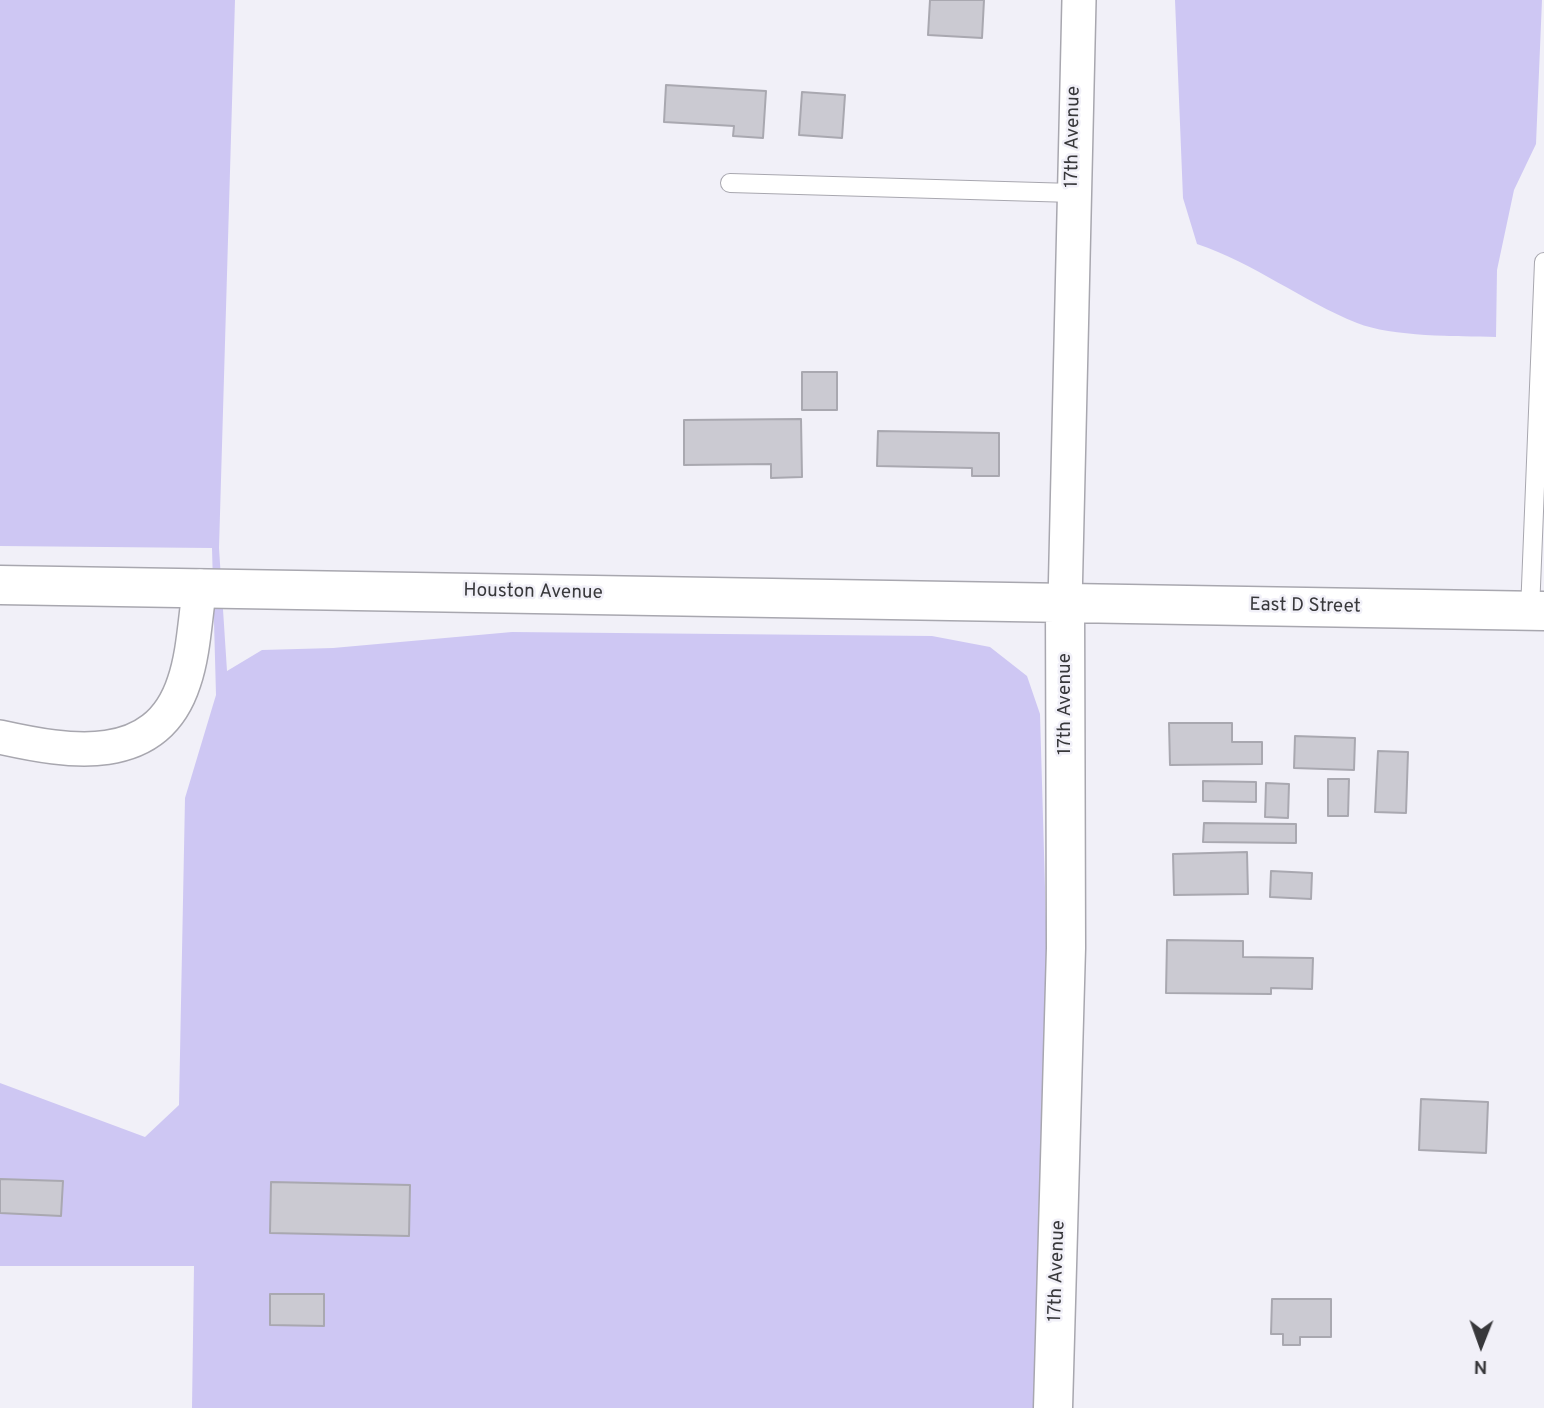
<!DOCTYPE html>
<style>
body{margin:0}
#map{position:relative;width:1544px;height:1408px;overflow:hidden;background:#f1f0f8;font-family:Overpass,sans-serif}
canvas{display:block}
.north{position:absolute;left:1446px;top:1310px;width:70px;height:70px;-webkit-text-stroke:5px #f1f0f8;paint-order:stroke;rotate:181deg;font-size:19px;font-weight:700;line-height:28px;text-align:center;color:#38383b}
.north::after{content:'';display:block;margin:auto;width:24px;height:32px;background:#38383b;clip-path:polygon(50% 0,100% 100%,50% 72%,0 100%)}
</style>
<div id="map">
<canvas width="1544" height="1408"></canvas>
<div class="north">N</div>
</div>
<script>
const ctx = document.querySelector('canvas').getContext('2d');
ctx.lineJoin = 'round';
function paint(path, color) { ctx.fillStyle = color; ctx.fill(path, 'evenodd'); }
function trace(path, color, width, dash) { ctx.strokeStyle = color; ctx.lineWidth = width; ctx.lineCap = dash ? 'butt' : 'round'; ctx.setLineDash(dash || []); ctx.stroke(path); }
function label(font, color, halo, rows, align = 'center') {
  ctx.font = font + ' Overpass,sans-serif'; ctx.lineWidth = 5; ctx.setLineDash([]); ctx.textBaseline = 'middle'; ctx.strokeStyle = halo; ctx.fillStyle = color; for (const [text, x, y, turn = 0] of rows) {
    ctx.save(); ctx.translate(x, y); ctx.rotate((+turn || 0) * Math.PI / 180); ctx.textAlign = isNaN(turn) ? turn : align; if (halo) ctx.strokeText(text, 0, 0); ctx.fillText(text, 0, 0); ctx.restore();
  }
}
paint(new Path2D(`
 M0,0h235l-16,548 8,123 35,-21 71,-2 179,-16 420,4 58,11 37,29 13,38 20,694h-868l2,-142h-194v-183l145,54 34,-32 6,-307 31,-103 -4,-147 -212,-2z
 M1175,0h367l-6,144 -22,46 -17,80 -1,67c-38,-1 -104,0 -139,-14 -55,-22 -103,-60 -160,-79l-14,-46z`), '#cec7f3');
const building = new Path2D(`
 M930,0h54l-2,38 -54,-3z
 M666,85l100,6 -3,47 -30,-2 1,-10 -70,-4z
 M802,92l43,3 -3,43 -43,-3z
 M802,372h35v38h-35z
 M801,419l1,58 -31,1v-14l-87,1v-45z
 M878,431l121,2v43h-27v-8l-95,-2z
 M1169,723h63v19h30v22l-92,1z
 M1295,736l60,2 -1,32 -60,-2z
 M1378,751l30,1 -2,61 -31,-1z
 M1328,779h21l-1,37h-20z
 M1203,781l53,1v20l-53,-1z
 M1266,783l23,1 -1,34 -23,-1z
 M1204,823l92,1v19l-93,-1z
 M1247,852l1,42 -74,1 -1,-41z
 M1271,871l41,2 -1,26 -41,-2z
 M1167,940l76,1v16l70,1 -1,31 -41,-1v6l-105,-1z
 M1421,1099l67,3 -2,51 -67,-3z
 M0,1179l63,2 -2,35 -61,-3z
 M271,1182l139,3 -1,51 -139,-3z
 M270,1294h54v32l-54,-1z
 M1272,1299h59v38h-31v8h-17v-11h-12z`);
paint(building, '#cbcad2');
trace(building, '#a9a8b0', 2);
const lane = new Path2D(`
 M730,183l343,10
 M1530,611l14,-349`);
const street = new Path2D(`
 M1065,603l14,-603
 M0,737c68,15 156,31 184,-55 10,-29 11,-65 16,-96`);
const secondary = new Path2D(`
 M0,585l1544,26
 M1053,1408l13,-460 -1,-345`);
trace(lane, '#a8a7af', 20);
trace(street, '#a8a7af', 36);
trace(secondary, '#a8a7af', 41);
trace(lane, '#fff', 18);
trace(street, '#fff', 33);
trace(secondary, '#fff', 38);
label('19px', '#38383b', '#f1f0f8', [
 ["17th Avenue",1074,137,-89],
 ["Houston Avenue",533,593,1],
 ["East D Street",1305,607,1],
 ["17th Avenue",1066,704,-90],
 ["17th Avenue",1058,1271,-88]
]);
</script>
